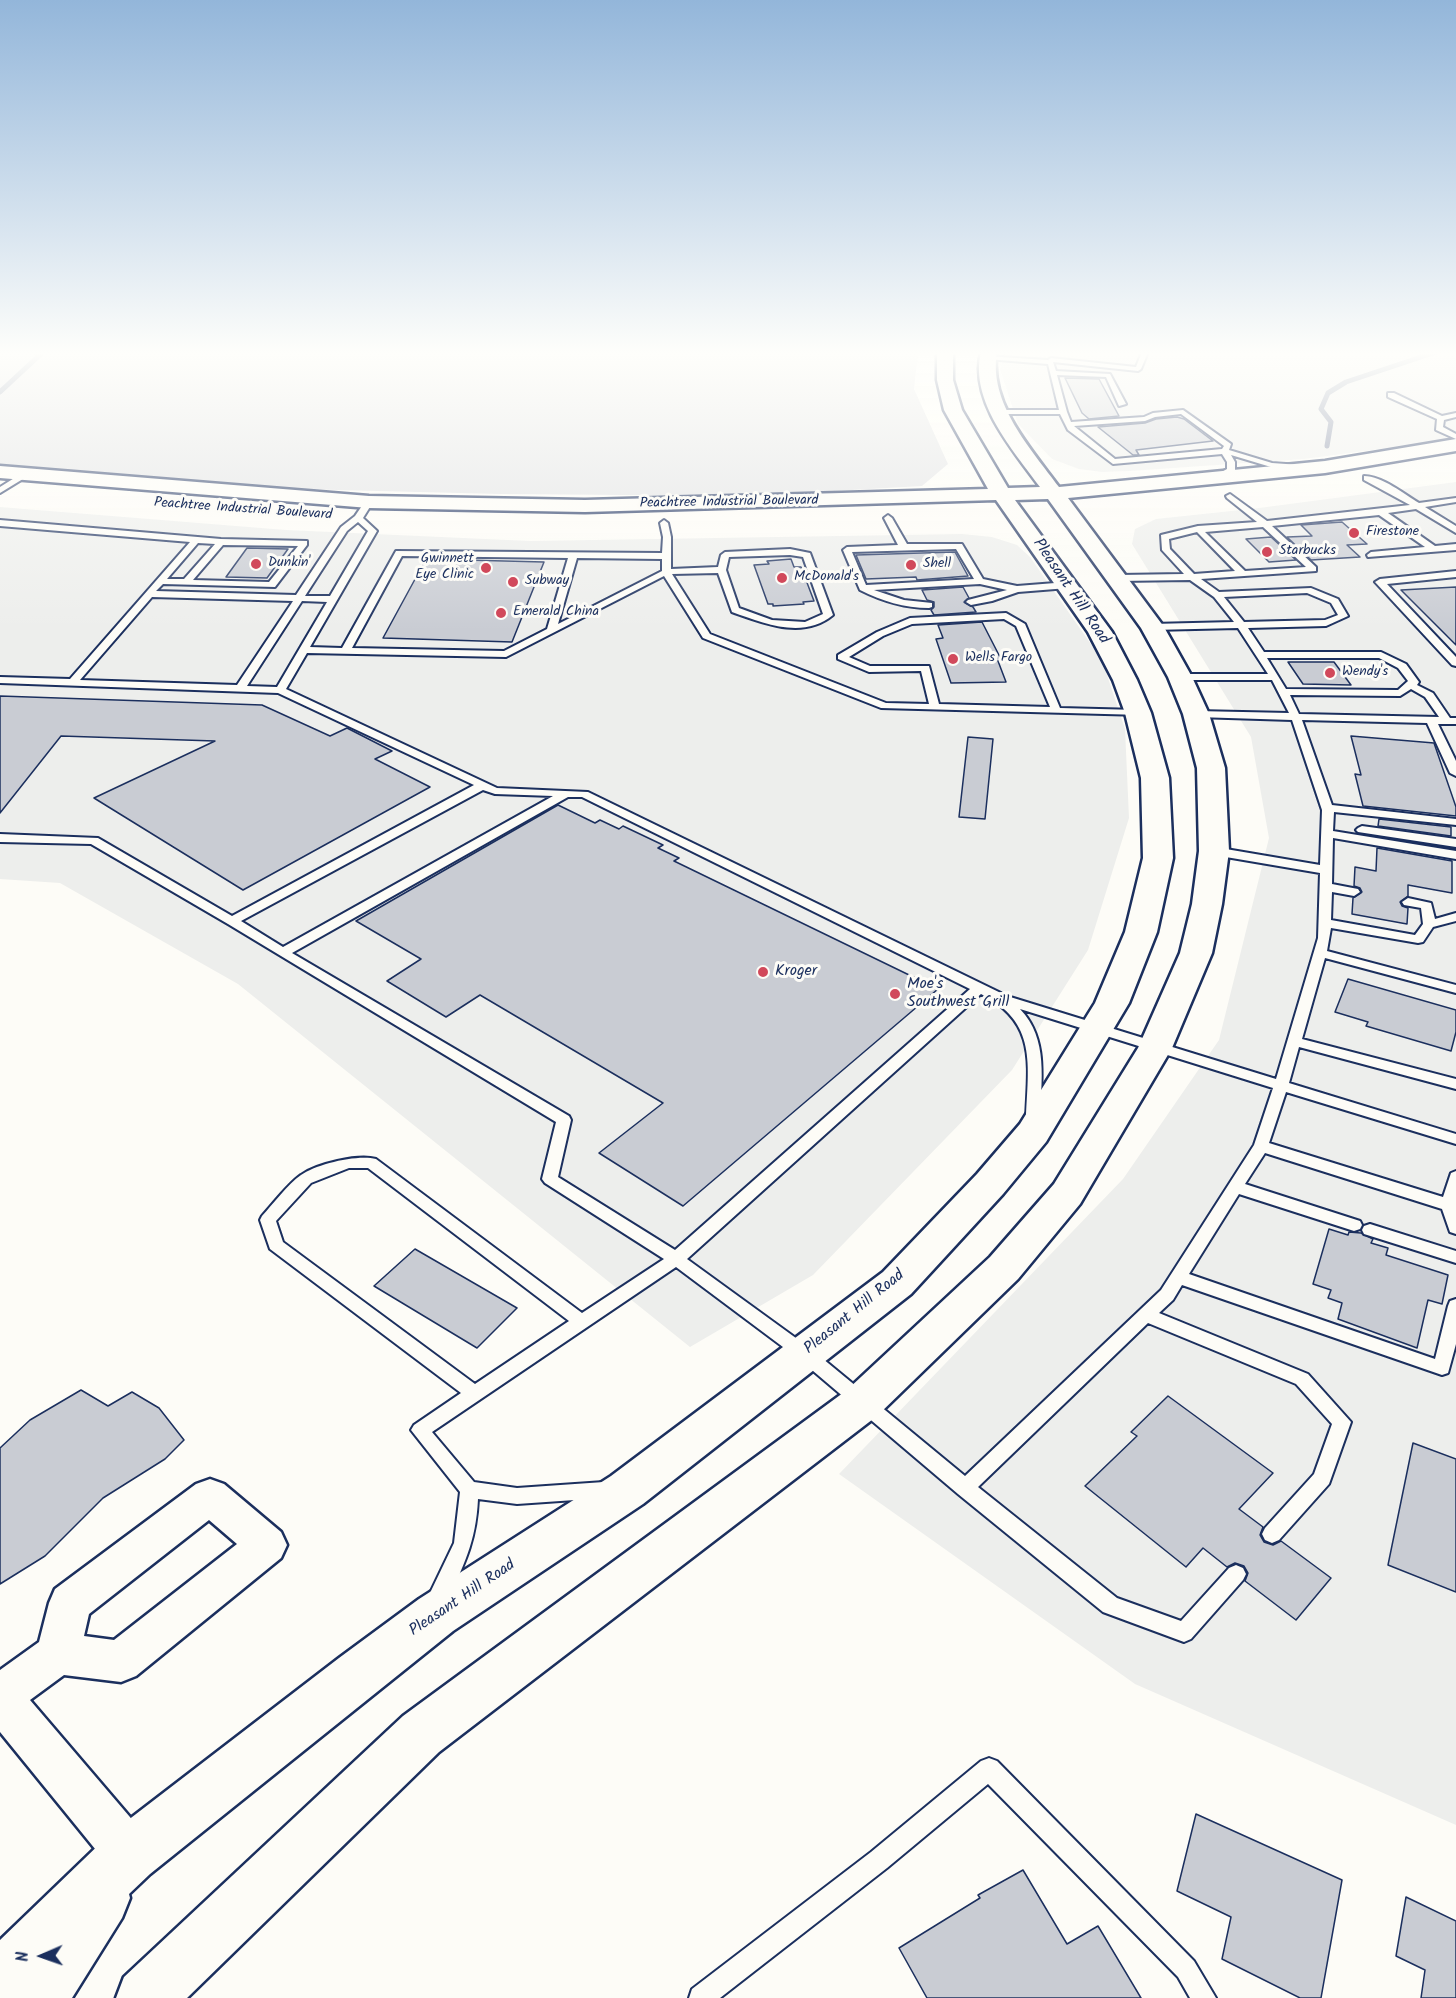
<!DOCTYPE html>
<style>
body{margin:0}
#map{position:relative;width:1456px;height:1998px;overflow:hidden;background:#fdfcf7;font-family:Kalam,sans-serif}
canvas{display:block}
.north{position:absolute;left:12px;top:1926px;width:60px;height:60px;-webkit-text-stroke:4px #fdfcf7;paint-order:stroke;rotate:268deg;font-size:16px;font-weight:700;line-height:24px;text-align:center;color:#1b2f5e}
.north::after{content:'';display:block;margin:auto;width:21px;height:27px;background:#1b2f5e;clip-path:polygon(50% 0,100% 100%,50% 72%,0 100%)}
</style>
<div id="map">
<canvas width="1456" height="1998"></canvas>
<div class="north">N</div>
</div>
<script>
const ctx = document.querySelector('canvas').getContext('2d');
ctx.lineJoin = 'round';
function paint(path, color) { ctx.fillStyle = color; ctx.fill(path, 'evenodd'); }
function trace(path, color, width, dash) { ctx.strokeStyle = color; ctx.lineWidth = width; ctx.lineCap = dash ? 'butt' : 'round'; ctx.setLineDash(dash || []); ctx.stroke(path); }
function label(font, color, halo, rows, align = 'center') {
  ctx.font = font + ' Kalam,sans-serif'; ctx.lineWidth = 6; ctx.setLineDash([]); ctx.textBaseline = 'middle'; ctx.strokeStyle = halo; ctx.fillStyle = color; for (const [text, x, y, turn = 0] of rows) {
    ctx.save(); ctx.translate(x, y); ctx.rotate((+turn || 0) * Math.PI / 180); ctx.textAlign = isNaN(turn) ? turn : align; if (halo) ctx.strokeText(text, 0, 0); ctx.fillText(text, 0, 0); ctx.restore();
  }
}
paint(new Path2D(`
 M1005,352h451v87l-152,20 -174,12 -28,1 -23,-3 -27,-10 -34,-35 -18,-55z
 M1456,482v1343l-321,-141 -296,-210 284,-295 96,-139 50,-202 -18,-101 -119,-193 3,-15 21,-10 103,-11z
 M0,507l286,23 244,11 432,-7 30,3 25,8 13,12 72,103 23,69 4,89 -41,132 -76,120 -199,205 -123,72 -452,-363 -178,-101 -60,-4z`), '#edeeec');
paint(new Path2D(`
 M0,352h918l-4,37 34,75 -26,22 -176,10 -247,-2 -202,-5 -297,-22z`), '#e0e1e3');
trace(new Path2D(`
 M0,392l43,-40
 M1327,446l4,-24 -10,-13 7,-16 18,-11 90,-30`), '#76819c', 5);
const building = new Path2D(`
 M1065,378l34,1 20,37 -30,3 -7,-6z
 M1177,417l7,2 29,22 -77,9 3,5h-6l-35,-28 47,-4 11,-4z
 M1342,522l25,22 -20,1 13,12 -49,3 -24,-23 25,-1 -11,-11z
 M1271,537l25,23 -27,2 -23,-23z
 M247,548l41,1 -21,29 -41,-1z
 M955,552l13,24 -51,4 -1,-3 -50,2 -10,-24z
 M426,559l118,3 -32,80 -129,-4z
 M791,559l3,8h7l13,34 -11,1 1,2 -31,2v-2h-5l-14,-39 15,-1 -2,-3z
 M963,587l6,11 -5,4 9,5 3,5 -42,3 -3,-5 3,-3v-5l-7,-2 -5,-10z
 M1456,587v58l-55,-55z
 M982,622l20,39h-4l8,21 -55,1 -15,-44 7,-1 -5,-13z
 M1288,662h46l17,23 -48,-1z
 M0,696l262,9 68,31 17,-8 45,23 -17,8 55,28 -187,103 -149,-92 121,-57 -154,-5 -61,77z
 M1351,736l83,7 22,64v9l-93,-10 -8,-32 6,1z
 M968,737l25,2 -8,80 -26,-2z
 M558,805l37,18 5,-3 19,9 4,-3 40,19 -5,3 21,10 -5,3 264,128 -255,217 -84,-53 64,-50 -183,-108 -34,22 -59,-36 34,-22 -65,-38z
 M1379,819l72,8v9l-73,-10z
 M1377,848l75,13v32l-44,-8v11l-8,6 2,4 6,2 -1,16 -55,-10 1,-16 9,-6 -2,-4 -6,-2 1,-19 21,4z
 M1348,979l108,31v22l-5,19 -85,-25 2,-4 -33,-10z
 M1329,1229l19,6 1,-3 12,1 12,6 -2,4 17,5 -2,7 62,20 -6,29 -14,-4 -11,48 -79,-29 4,-16 -14,-5 3,-8 -18,-6z
 M415,1249l102,59 -40,40 -103,-62z
 M81,1390l27,16 24,-14 27,16 25,32 -19,19 -62,39 -58,58 -45,28v-136l30,-28z
 M1168,1396l105,77 -34,36 24,18 -3,8 4,7 9,3 8,-4 50,37 -35,42 -51,-39 3,-8 -4,-7 -9,-3 -8,4 -24,-19 -17,19 -101,-81 52,-50 -6,-4z
 M1413,1443l43,16v133l-68,-27z
 M1196,1814l146,66 -21,118h-21l-78,-39 9,-42 -54,-26z
 M1023,1870l44,74 31,-18 43,72h-214l-28,-50 81,-50 -2,-3z
 M1406,1897l50,24v77h-35l4,-28 -29,-14z`);
paint(building, '#c9ccd3');
trace(building, '#1b2f5e', 1.5);
const service = new Path2D(`
 M1142,352h6l-7,17 -3,2 -85,-9 3,9 54,3 16,30 -7,2 -13,-29 -49,-2 10,37 4,10 73,-5 9,-4 30,-3 48,34 -2,6 43,13 28,2v4l-29,-2 -40,-12 4,7v8l-19,11h-3v-4l14,-8v-7l-5,-8 -109,10 -45,-34 -8,-16h-61l-4,-2 4,-2h60l-11,-46 -61,-5 -2,-3 63,4 3,-2 85,9zM1181,414l43,32 -2,3 -107,10 -41,-33 71,-5 10,-4z
 M1388,393h6l48,23 14,-3v4l-12,3 -1,7 13,7v5l-20,-9 1,-11 -49,-22z
 M24,472l7,2 -31,19v-6z
 M1364,476c18,0 40,18 55,27l37,-5v4l-31,5 31,19v7l-40,-24 -28,4 47,33 21,-2v6l-88,7 -1,-2 4,-3 54,-5 -46,-32 -107,11 44,41v4l-115,8 18,13 92,-4 27,11 10,17 -22,10 -78,2 16,24h117l25,12 13,18 -2,3 16,8 17,25h6v6h-18l18,37v15l-6,-3 -23,-50 -125,-3 30,85 124,14v6l-122,-13 -1,19 123,20v8l-123,-21 -1,46 26,5 2,3 -6,4 -22,-4 -1,28 84,15 8,-11 -2,-16 -17,-3 -2,-3 6,-4 23,5 4,16 21,-6v8l-23,6 -10,15 -5,1 -87,-15 -4,23 129,34v8l-131,-35 -23,81 154,40v10l-157,-42 -10,36 167,51v10l-170,-52 -17,51 174,54 8,-24 5,-2v63l-6,-2 -8,-23 -177,-56 -20,31 115,37 2,4 -2,4 -6,2 -115,-37 -50,80 246,85 13,-53 2,-5 6,-2v45l-8,29 -6,2 -260,-90 -9,15 -14,13 149,61 43,48 -22,62 -50,56 -7,3 -7,-3 -3,-6 3,-6 49,-54 18,-50 -36,-40 -148,-61 -170,164 139,111 64,23 48,-53 7,-3 7,3 3,6 -3,6 -52,59 -7,3 -81,-30 -145,-118 -159,-135 -123,-92 -244,165 42,50 43,6 87,-6 7,2 2,6 -2,6 -7,2 -87,6 -39,-5c-2,44 -15,67 -32,105l-7,3 -7,-3 -3,-6 1,-5 24,-50 6,-51 -49,-62 3,-5 47,-32 -191,-144 -10,-29 2,-4c11,-12 26,-32 39,-41 15,-11 57,-21 75,-16l206,154 82,-54 -119,-76 -3,-4 14,-57 -328,-198 -137,-80 -91,-2v-8l98,4 134,78 242,-131 -196,-92 -278,-10v-6l70,2 120,-137 -190,-16v-6l221,19 86,2v4l-32,42 -112,-3 -7,7 140,4 45,-68 14,-11 11,-16h6l1,2 -10,16 14,13 -67,116 32,1 54,-97 266,2 1,-16 -3,-14 4,-3 4,3 3,14v32l47,-2 3,-12 4,-3 65,-3 20,4 23,62c-30,25 -70,8 -101,-3l-14,-39 -46,1 38,60 176,69 43,1 -8,-33 -52,1 -31,-13v-4l39,-23 33,-14 96,-5 19,11 35,84 78,2 5,3 -1,2 -261,-7 -178,-70 -39,-62 -158,81 -199,-4 -21,36 211,99 91,4 419,204 269,83 42,-141 2,-65 -106,-18 -6,-4 6,-4 106,18 2,-55 -30,-90 -96,-3 -5,-3 5,-3 93,2 -17,-33h-92l-5,-3 5,-3h88l-30,-46 -86,2 -5,-3 5,-3 82,-2 -20,-25 -24,-17 -72,1 -5,-3 5,-3 66,-1 -22,-24 -1,-15 37,-9 59,-4 -30,-24 -1,-2 4,-2 37,27 143,-16 -46,-25zM358,522l10,9 -38,65h-25l42,-65zM1263,527l43,40 -61,4 -40,-39zM1197,532l38,39 -41,3 -24,-25 -1,-10zM198,543l17,1 -31,35h-17zM223,545l75,1 -29,36 -76,-2zM790,555l13,2 20,57 -18,8 -33,-2 -33,-12 -13,-38 3,-13zM402,556l166,2 -21,71 -43,22 -152,-3zM577,558l85,1v12l-104,53zM1307,593l24,10 7,12 -13,5 -81,2 -20,-25zM152,597l141,4 -56,84 -157,-5zM302,601l25,1 -50,85 -30,-1zM1004,619l12,7 34,81 -111,-3 -10,-38h-59l-21,-9 34,-21 29,-12zM1267,658h112l19,10 10,13 -10,9 -112,-1zM1411,689l14,8 14,20 -140,-3 -9,-19 110,1zM483,790l12,4 58,2 -270,151 -42,-26zM568,797h14l388,192 -295,261 -117,-73 13,-57 -2,-4 -277,-163zM981,994c57,28 47,71 45,125l2,4h10l2,-4c1,-38 9,-80 -20,-110l253,79 -19,57 -93,145 -196,186 -154,-127 -124,-90zM349,1168h19l201,153 -94,63 -192,-142 -7,-21 35,-38z
 M888,515l4,3 15,26h55l21,35 34,7 51,-4 5,3 -5,3 -50,4 -26,9 -21,4 -5,-3 2,-2 39,-10 -27,-6 -106,6 30,10 28,3v4l-3,1c-25,0 -47,-7 -69,-18l-17,-40 4,-3 51,-2 -14,-27zM956,549l18,30 -108,6 -14,-33z
 M1456,571v6l-69,7 69,73v9l-4,-1 -77,-83 5,-3z
 M1362,826l94,13v8l-98,-15 -2,-2 2,-2z
 M1370,1224l86,27v12l-92,-29 -2,-4 2,-4z
 M989,1758l8,3 197,200 22,37h-26l-12,-21 -190,-193 -101,84 -167,130h-31l3,-9 179,-137 110,-91z`);
const minor = new Path2D(`
 M210,1479l14,5 57,48 6,13 -6,13 -145,118 -15,6 -57,-7 -34,25 117,137 7,17 -7,17 -17,7 -17,-7 -113,-139v-62l39,-28 10,-39 6,-14 141,-105zM209,1520l28,24 -123,96 -30,-4 5,-22z`);
const trunk = new Path2D(`
 M937,352h16v28l9,30 46,78 32,-1c-27,-37 -71,-86 -59,-135h16c-9,51 34,97 62,135l266,-26 131,-22v12l-131,22 -257,25 96,129 28,50 17,37 16,54 4,83 -7,53 -10,49 -40,95 -92,156 -62,75 -141,137 -438,336 -252,246h-71l8,-21 279,-261 444,-326 143,-133 64,-73 84,-136 42,-95 12,-49 7,-53 -2,-83 -14,-54 -15,-37 -27,-49 -93,-129 -33,1 97,132 25,48 14,33 18,65 4,80 -16,74 -28,71 -83,139 -43,52 -92,100 -268,210 -190,127 -303,243 -21,20 1,4 -8,20 -50,80h-72v-58l110,-106 229,-176 80,-59 192,-123 272,-204 94,-98 43,-50 75,-121 30,-71 18,-74 -2,-80 -16,-65 -12,-33 -25,-48 -92,-132 -411,12 -216,-4 -369,-30v-12l369,30 216,4 403,-11 -44,-79 -7,-30z`);
trace(service, '#1b2f5e', 4);
trace(minor, '#1b2f5e', 5);
trace(trunk, '#1b2f5e', 5);
paint(service, '#fdfcf7');
paint(minor, '#fdfcf7');
paint(trunk, '#fdfcf7');
const sky = ctx.createLinearGradient(0, 0, 0, 631);
sky.addColorStop(0, '#93b6da');
sky.addColorStop(0.56, '#fefefb');
sky.addColorStop(1, '#fefefb00');
ctx.fillStyle = sky;
ctx.fillRect(0, 0, 1456, 631);
for (const [x, y, r, color] of [
 [1354,533,6,"#d1495b"],
 [1267,552,6,"#d1495b"],
 [256,564,6,"#d1495b"],
 [911,565,6,"#d1495b"],
 [486,568,6,"#d1495b"],
 [782,578,6,"#d1495b"],
 [513,582,6,"#d1495b"],
 [501,613,6,"#d1495b"],
 [953,659,6,"#d1495b"],
 [1330,673,6,"#d1495b"],
 [763,972,6,"#d1495b"],
 [895,994,6,"#d1495b"]
]) { const dot = new Path2D(); dot.arc(x, y, r, 0, 2 * Math.PI); ctx.fillStyle = color; ctx.fill(dot); trace(dot, '#fdfcf7', 2); }
label('14px', '#1b2f5e', '#fdfcf7', [
 ["Peachtree Industrial Boulevard",729,503,-1],
 ["Peachtree Industrial Boulevard",243,510,4]
]);
label('14px', '#1b2f5e', '#fdfcf7', [
 ["Firestone",1366,533],
 ["Starbucks",1279,552],
 ["Gwinnett",474,560,"right"],
 ["Eye Clinic",474,576,"right"],
 ["Dunkin'",268,564],
 ["Shell",923,565],
 ["McDonald's",794,578],
 ["Subway",525,582],
 ["Emerald China",513,613],
 ["Wells Fargo",965,659],
 ["Wendy's",1342,673]
], 'left');
label('16px', '#1b2f5e', '#fdfcf7', [
 ["Pleasant Hill Road",1070,592,56],
 ["Pleasant Hill Road",855,1313,-39],
 ["Pleasant Hill Road",463,1599,-34]
]);
label('16px', '#1b2f5e', '#fdfcf7', [
 ["Kroger",775,972],
 ["Moe's",907,985],
 ["Southwest Grill",907,1003]
], 'left');
</script>
